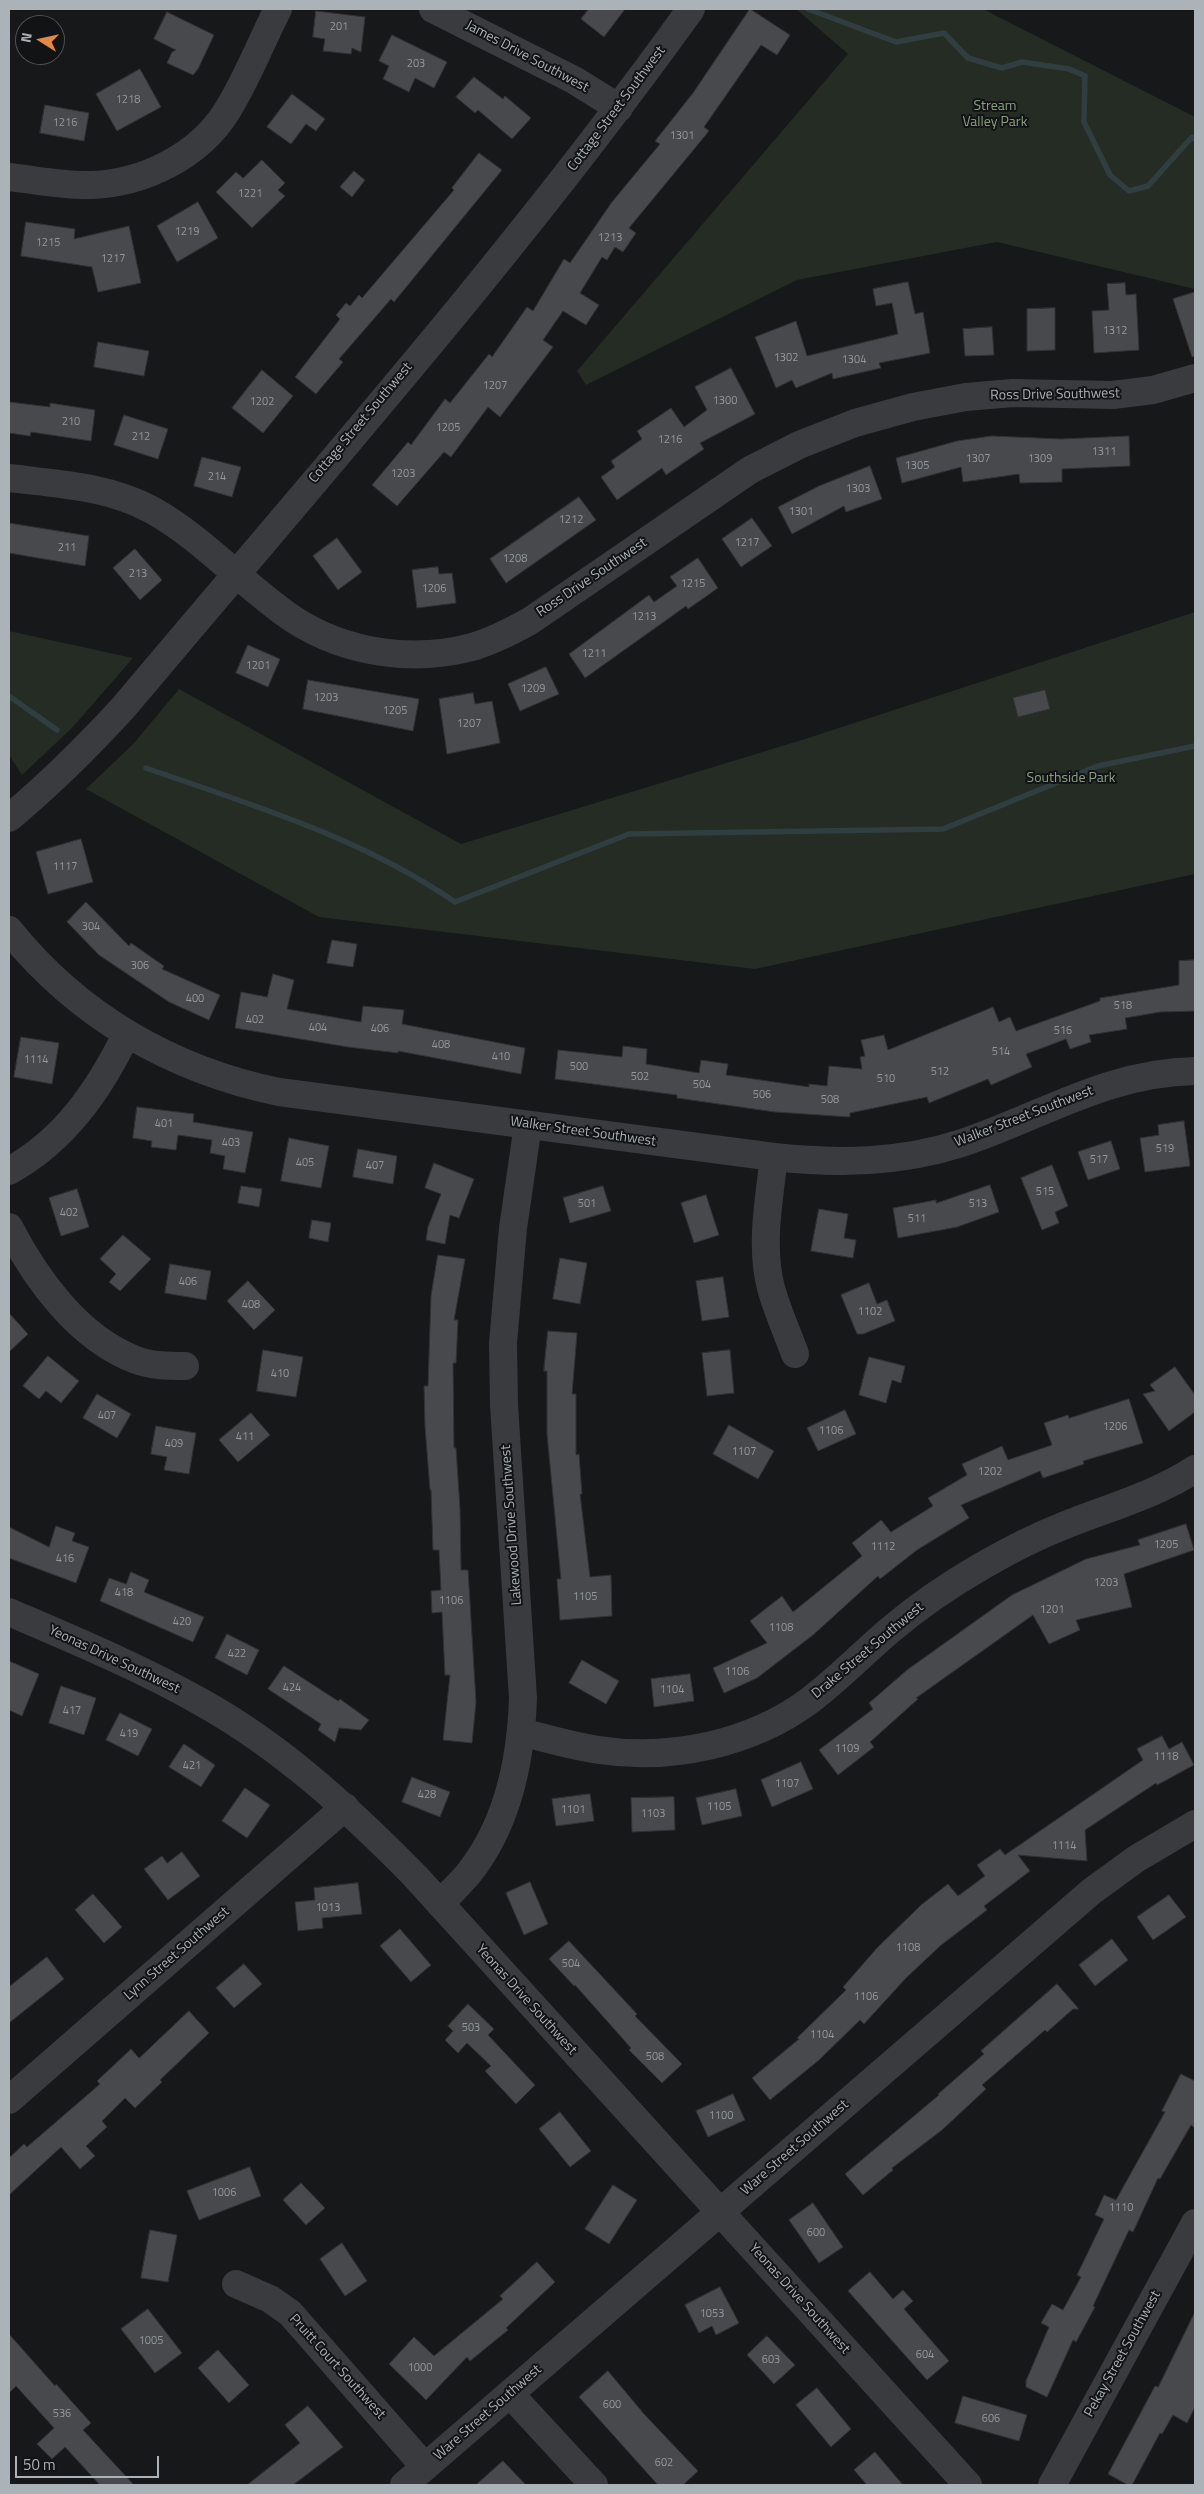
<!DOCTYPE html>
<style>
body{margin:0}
#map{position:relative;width:1204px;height:2494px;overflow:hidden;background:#171819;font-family:"Titillium Web",sans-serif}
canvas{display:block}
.frame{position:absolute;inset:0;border:10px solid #abb2b8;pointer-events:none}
.north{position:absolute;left:15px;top:15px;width:50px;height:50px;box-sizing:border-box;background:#121314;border:1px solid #4f5356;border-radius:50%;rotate:280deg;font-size:14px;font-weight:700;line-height:20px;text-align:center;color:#abb2b8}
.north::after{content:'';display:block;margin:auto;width:18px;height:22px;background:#e48845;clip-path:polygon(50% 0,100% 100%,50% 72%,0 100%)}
.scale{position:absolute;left:15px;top:2456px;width:144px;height:22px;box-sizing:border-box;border:2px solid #abb2b8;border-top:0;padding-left:6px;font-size:15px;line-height:18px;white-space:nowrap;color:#abb2b8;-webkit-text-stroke:4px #121314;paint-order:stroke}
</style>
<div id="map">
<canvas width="1204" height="2494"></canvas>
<div class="frame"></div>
<div class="north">N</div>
<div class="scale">50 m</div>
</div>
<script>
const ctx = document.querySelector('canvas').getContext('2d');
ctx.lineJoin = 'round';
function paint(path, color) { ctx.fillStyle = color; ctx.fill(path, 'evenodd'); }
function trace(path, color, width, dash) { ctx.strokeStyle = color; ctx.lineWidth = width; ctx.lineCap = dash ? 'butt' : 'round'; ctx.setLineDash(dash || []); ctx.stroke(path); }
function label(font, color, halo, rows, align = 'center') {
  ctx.font = font + ' "Titillium Web",sans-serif'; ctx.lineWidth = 4; ctx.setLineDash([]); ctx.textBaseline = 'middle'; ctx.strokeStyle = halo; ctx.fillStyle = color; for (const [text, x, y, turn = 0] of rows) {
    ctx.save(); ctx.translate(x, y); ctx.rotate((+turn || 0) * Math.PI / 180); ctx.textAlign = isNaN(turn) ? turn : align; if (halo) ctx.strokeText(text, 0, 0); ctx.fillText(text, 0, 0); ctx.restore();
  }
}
paint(new Path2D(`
 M796,9h187l212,108v172l-198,-47 -200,38 -211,105 -9,-14 271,-317z
 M1195,612v262l-440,95 -436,-52 -233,-128 48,-46 45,-54 282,155 344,-105z
 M9,631l124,27 -61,70 -50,47 -13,-20z`), '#242c24');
trace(new Path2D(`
 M808,9l88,33 48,-9 24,25 34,10 20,-6 47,7 16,7 -1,46 26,53 19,16 19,-5 44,-49 3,2
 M9,696l48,34
 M146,768c106,37 216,70 309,134l174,-68 314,-5 155,-63 97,-20`), '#313e41', 5.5);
const building = new Path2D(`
 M589,9h36l-21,28 -23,-18z
 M750,9l40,26 -13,20 -16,-10 -57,82 5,4 -80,97 7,5 -13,19 -8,-5 -8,13 -5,-3 -22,36 19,12 -13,20 -23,-14 -20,29 10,7 -53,70 -12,-10 -37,50 -7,-5 -47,54 -25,-21 36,-43 3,3 34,-46 5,4 39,-49 3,3 35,-50 6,4 31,-52 6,4 42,-61 48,-58 -5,-3 38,-48z
 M316,11l49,6 -4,35 -9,-4 -1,6 -28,-3 2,-12 -12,-2z
 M167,12l47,23 -16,34 -5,6 -26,-12 5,-11 4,-2 -22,-11z
 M392,35l55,27 -13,26 -19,-10 -6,14 -26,-13 6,-13 -10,-5z
 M140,69l21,38 -44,24 -21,-37z
 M474,77l29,22 2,-3 26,22 -19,21 -34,-29 -3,3 -19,-16z
 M292,94l33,25 -9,12 -10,-7 -15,20 -24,-17z
 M45,105l44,8 -5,28 -44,-8z
 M479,153l23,17 -108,132 -3,-3 -52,60 4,3 -27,32 -21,-17 45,-58 -4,-4 10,-12 4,3 9,-11 3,3 92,-108 -2,-2z
 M262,160l23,23 -7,7 7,6 -33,32 -36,-36 20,-20 7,6z
 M354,171l11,9 -13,17 -12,-10z
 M198,202l20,36 -41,24 -20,-36z
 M26,222l49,7 -1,10 55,-13 12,57 -43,9 -6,-25 -71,-11z
 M908,282l7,32 8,-2 7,41 -51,10 2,5 -48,11 -1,-6 -36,15 -4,-8 -16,8 -21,-51 41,-16 11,35 91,-22 -6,-31 -16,3 -3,-17z
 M1125,283l1,12 10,-1 3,56 -45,3 -2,-42 17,-1 -2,-26z
 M1195,292v64l-3,1 -19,-58z
 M1055,308v42l-28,1v-42z
 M992,327l2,28 -29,1 -2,-27z
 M98,342l51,9 -5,25 -50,-9z
 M731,368l24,46 -55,29 4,6 -38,26 -4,-7 -45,32 -16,-23 14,-10 -4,-6 31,-22 -5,-8 34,-23 13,19 23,-17 -12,-23z
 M262,370l31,26 -30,37 -31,-25z
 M9,402l41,5v-4l45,7 -4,31 -60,-9 -1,4 -21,-3z
 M124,415l44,14 -10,30 -44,-14z
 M992,436l69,3 68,-3 1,30 -68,3v13l-42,1 -1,-9 -56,8 -2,-15 -59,16 -6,-25 61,-17z
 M202,457l39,10 -9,30 -38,-11z
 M870,466l12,33 -36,13 -2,-6 -52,28 -14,-27 41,-21z
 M579,497l17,23 -90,63 -16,-24z
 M752,518l20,28 -31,21 -19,-28z
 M9,523l80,13 -4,30 -76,-13z
 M337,538l25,34 -24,18 -25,-34z
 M135,549l27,31 -22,20 -27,-32z
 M698,558l20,30 -30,21 -2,-3 -101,72 -16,-24 80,-59 5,7 23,-16 -7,-9z
 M438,567l1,7 13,-1 4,30 -39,5 -5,-38z
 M248,645l32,14 -12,28 -32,-14z
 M546,667l13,27 -39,17 -12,-27z
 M308,680l111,19 -6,32 -110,-22z
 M1045,690l5,19 -32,8 -5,-19z
 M473,693l2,11 17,-3 8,42 -53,11 -8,-55z
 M81,839l12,43 -45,12 -12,-42z
 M86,902l43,44 2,-3 33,23 -2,3 58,26 -11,25 -40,-18 -70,-47 -32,-33z
 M332,940l25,4 -4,23 -26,-4z
 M1195,960v51l-35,1 -35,6 2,11 -38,6 2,7 -21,7 -4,-10 -40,15 6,13 -41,18 -3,-6 -59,24 -2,-6 -77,16v4l-75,-5 -98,-14v-3l-122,-16 3,-29 64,7 1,-11 24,3 -1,15 53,9 2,-13 27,4 -2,11 83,12v-3l18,2 2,-20 33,3 -2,-12 5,-1 -4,-16 23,-5 4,15 105,-43 6,15 11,-5 6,14 84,-30v-3l79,-13v-24z
 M273,974l21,6 -7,29 74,13 2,-16 41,4 -2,14 123,24 -4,26 -123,-23v2l-50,-6 -113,-19 6,-36 26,5z
 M21,1037l38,6 -7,41 -38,-7z
 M137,1107l57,7 -1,8 60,10 -8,41 -22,-4 2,-13 -15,-3 2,-13 -34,-5 -2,15 -25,-3 1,-6 -19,-3z
 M1184,1121l6,45 -45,6 -5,-34 19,-3 -1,-10z
 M289,1138l40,8 -8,42 -40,-7z
 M1111,1141l9,28 -32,11 -10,-28z
 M358,1149l39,7 -4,28 -40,-7z
 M434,1163l40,16 -15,39 -9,-3 -5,29 -19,-4 2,-13 13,-33 -16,-6z
 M1052,1165l16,41 -13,6 4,11 -17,7 -21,-52z
 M990,1185l9,27 -42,15 -59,11 -5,-30 43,-8v3z
 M241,1186l21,3 -3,18 -21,-4z
 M603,1186l8,25 -41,12 -7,-25z
 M77,1189l12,38 -28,9 -12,-38z
 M706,1195l13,40 -25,8 -13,-40z
 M819,1209l29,5 -4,24 12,2 -3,18 -42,-7z
 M312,1220l19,3 -3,19 -19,-4z
 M123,1235l28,24 -31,32 -11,-9 7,-8 -16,-15z
 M438,1255l27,4 -11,61h4l-2,43h-3l1,85h2l4,61 1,61h7l8,132 -4,41 -29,-3 7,-65h-5l-3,-63 -10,1 -1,-22 10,-1 -2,-40h-6l-2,-60h-1l-5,-64 -1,-40h4l3,-90z
 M560,1258l27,5 -7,41 -27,-5z
 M170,1264l41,7 -5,29 -41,-7z
 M723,1277l6,40 -27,4 -6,-40z
 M248,1281l27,29 -21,20 -27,-29z
 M869,1283l8,21 10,-4 8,21 -32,13h-6l-16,-39z
 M9,1313l19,21 -19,18z
 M548,1331l29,2 -5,61h4v61l3,-1 3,40h-2l10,83 21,-2 1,41 -52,4 -3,-41h4l-14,-145v-63h-3z
 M263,1350l40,7 -7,40 -39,-6z
 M730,1350l4,43 -27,3 -5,-43z
 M48,1356l31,25 -18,22 -15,-12 -7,8 -16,-13z
 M869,1357l36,9 -4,17 -9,-3 -6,23 -27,-8z
 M1175,1367l20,28v17l-26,19 -26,-37 12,-3 -5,-6z
 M97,1394l34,20 -14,24 -34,-20z
 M1129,1399l14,44 -60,18 1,3 -41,14 -3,-7 -79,34 8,13 -52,32 -37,29 -2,-3 -65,59 -56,43 -33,15 -11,-25 54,-25 -17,-22 32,-25 11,16 69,-56 -10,-13 29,-23 10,12 42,-26 -5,-8 39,-23 -5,-11 40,-18 6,14 44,-15 -8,-22 24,-8 1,3z
 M845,1410l11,24 -38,17 -11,-23z
 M251,1413l19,22 -32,27 -19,-22z
 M729,1425l45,26 -16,28 -45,-25z
 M156,1426l40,7 -7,41 -25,-4 3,-13 -16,-3z
 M1186,1524l8,26 -70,24 8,33 -56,13 4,10 -31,14 -16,-29 -117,83 2,1 -48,43 4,5 -36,28 -19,-25 54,-41 -4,-6 38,-33 105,-75 74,-36 54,-14 -2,-5z
 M56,1526l19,7 -3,8 17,6 -13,36 -67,-25v-31l40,20z
 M131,1572l18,8 -5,12 60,25 -11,25 -93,-41 9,-23 17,6z
 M227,1634l32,16 -12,25 -32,-17z
 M582,1660l37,21 -13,23 -37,-21z
 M9,1661l30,13 -17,42 -13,-6z
 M284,1666l54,35 2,-2 29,21 -8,10 -22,-2 -4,14 -17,-12 3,-6 -53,-35z
 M690,1674l4,27 -40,6 -3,-28z
 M61,1686l35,12 -12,37 -35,-12z
 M120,1713l32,16 -14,27 -32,-16z
 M1162,1736l7,13 13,-7 12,23 -37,20 -1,-2 -71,47 2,31 -69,-6 12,16 -46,35 3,4 -47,36 -34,32 -42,46 -4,-4 -41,40 -49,40 -18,-22 47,-39 -2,-1 49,-48 -3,-3 34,-39 44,-43 27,-21 10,12 27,-20 -8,-11 23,-16 5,6 138,-95 -6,-11z
 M184,1744l31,21 -14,22 -32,-20z
 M801,1762l12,27 -41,18 -11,-27z
 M412,1777l38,15 -10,25 -38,-15z
 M245,1788l25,17 -23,33 -25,-17z
 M736,1789l6,27 -40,9 -6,-27z
 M590,1794l4,27 -38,5 -4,-27z
 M674,1797l1,33 -43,2 -1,-34z
 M182,1852l18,24 -32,24 -24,-31 18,-13 5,7z
 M530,1882l18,42 -24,11 -18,-42z
 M358,1883l4,31 -40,4 1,10 -25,3 -3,-29 20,-2 -1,-12z
 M93,1894l29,33 -18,16 -29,-33z
 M1169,1895l17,22 -33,23 -16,-23z
 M400,1929l31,36 -20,17 -31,-36z
 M1112,1939l16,21 -33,26 -16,-21z
 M569,1941l68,73 -2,2 47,48 -20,19 -33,-33 2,-2 -56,-63 -1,1 -25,-27z
 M47,1957l17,22 -55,44v-36z
 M244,1964l18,20 -28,24 -18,-20z
 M1057,1984l22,25h-6l-26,23 -2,-2 -63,55 4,4 -44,41 -50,38 1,2 -30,25 -18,-21 94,-79 -1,-1 46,-40 -3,-3z
 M468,2004l26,25 -6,6 47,50 -19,19 -31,-33 6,-5 -24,-23 -9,10 -13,-13 8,-9 -5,-5z
 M189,2011l20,22 -49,47 2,2 -27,26 -10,-10 -23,23 5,6 -21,19 9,10 -15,13 -19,-22 -52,48v-37l15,-14 3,3 73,-63 -3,-3 34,-32 8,9z
 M1181,2074l14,7v47l-4,-3 -31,54 -2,-1 -25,54 -4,-2 -36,76 2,1 -19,35 -3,-2 -26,57 -21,-10v-6l23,-54 -8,-4 11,-19 11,6 18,-33 -4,-2 27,-56 -9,-4 9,-20 12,5 49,-88 -3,-1z
 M733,2094l12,26 -37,17 -12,-26z
 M560,2112l31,39 -21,16 -31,-38z
 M250,2167l11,29 -62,24 -12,-29z
 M301,2183l24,25 -19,17 -23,-25z
 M613,2185l24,15 -28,44 -24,-15z
 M813,2203l30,44 -24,16 -30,-43z
 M150,2230l27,5 -9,47 -27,-4z
 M342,2243l25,38 -22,15 -25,-37z
 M537,2262l18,20 -49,46 2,2 -38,31 -3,-4 -41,43 -37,-36 25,-27 20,19 69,-57 -3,-3z
 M870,2272l23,27 10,-9 10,11 -9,8 45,52 -22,19 -79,-89z
 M720,2287l19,36 -23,12 -4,-9 -13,7 -14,-28z
 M148,2309l34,44 -27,20 -34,-44z
 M1195,2312v95l-8,16 -14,-8 -11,19 -2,-1 -28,52h-4l-20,-11 47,-88 3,1z
 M9,2334l46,52 1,-2 35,39 -8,7 51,55h-34l-35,-38 -13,12 -15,-15 17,-16 -38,-42 -7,7z
 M767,2336l28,29 -21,19 -27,-29z
 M218,2350l31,35 -20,18 -31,-35z
 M608,2371l36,43 54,57 -15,14h-25l-79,-88z
 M817,2388l34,41 -20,18 -35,-42z
 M963,2396l64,19 -8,26 -64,-18z
 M308,2406l35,41 -50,38h-46l53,-42 -15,-18z
 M875,2452l28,33h-36l-13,-15z
 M503,2461l23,24h-50z`);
paint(building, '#47494c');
trace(building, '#323235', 1);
trace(new Path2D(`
 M433,9l141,71 45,28
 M9,177c27,3 55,9 83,8 52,-2 107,-29 135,-74 20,-32 34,-69 51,-102
 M9,478c49,6 99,8 143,32 52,29 92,76 141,109 52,34 119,44 179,28 21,-6 40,-16 58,-26l220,-151 49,-25 56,-22 58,-16 53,-10 47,-4 100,2 40,-5 42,-12
 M9,818c41,-34 78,-71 114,-110 193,-230 393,-455 568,-699
 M9,930c69,86 163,140 270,162l495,65c64,7 126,6 188,-14 81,-27 143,-70 233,-72
 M774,1157c-5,43 -14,89 -3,131 6,22 16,44 24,66
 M9,1171c56,-31 90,-81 117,-136
 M9,1227c27,52 69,111 127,133 16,6 33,6 49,6
 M9,1612c65,28 130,55 192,90 81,45 149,108 214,174l553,609
 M522,1732c25,7 51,14 77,18 71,11 152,-6 210,-49 28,-21 53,-47 80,-70 28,-24 60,-46 93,-65 26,-15 53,-29 81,-40 44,-18 93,-31 132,-57
 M440,1904c9,-10 20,-20 29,-31 39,-49 52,-114 54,-175l-19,-293 -1,-62 10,-115 15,-103
 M9,2100l336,-293
 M236,2284l34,15 20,14 135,154
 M510,2394l84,91
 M404,2485l688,-594 44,-32 59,-35
 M1052,2485l143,-262`), '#393b3e', 28);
label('11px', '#92989d', null, [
 ["201",339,27],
 ["203",416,64],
 ["1218",128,100],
 ["1216",65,123],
 ["1301",682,136],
 ["1221",250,194],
 ["1219",187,232],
 ["1213",610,238],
 ["1215",48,243],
 ["1217",113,259],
 ["1312",1115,331],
 ["1302",786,358],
 ["1304",854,360],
 ["1207",495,386],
 ["1300",725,401],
 ["1202",262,402],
 ["210",71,422],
 ["1205",448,428],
 ["212",141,437],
 ["1216",670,440],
 ["1311",1104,452],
 ["1307",978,459],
 ["1309",1040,459],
 ["1305",917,466],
 ["1203",403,474],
 ["214",217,477],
 ["1303",858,489],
 ["1301",801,512],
 ["1212",571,520],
 ["1217",747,543],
 ["211",67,548],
 ["1208",515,559],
 ["213",138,574],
 ["1215",693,584],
 ["1206",434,589],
 ["1213",644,617],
 ["1211",594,654],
 ["1201",258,666],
 ["1209",533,689],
 ["1203",326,698],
 ["1205",395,711],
 ["1207",469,724],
 ["1117",65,867],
 ["304",91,927],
 ["306",140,966],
 ["400",195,999],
 ["518",1123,1006],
 ["402",255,1020],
 ["404",318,1028],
 ["406",380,1029],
 ["516",1063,1031],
 ["408",441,1045],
 ["514",1001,1052],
 ["410",501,1057],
 ["1114",36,1060],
 ["500",579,1067],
 ["512",940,1072],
 ["502",640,1077],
 ["510",886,1079],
 ["504",702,1085],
 ["506",762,1095],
 ["508",830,1100],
 ["401",164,1124],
 ["403",231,1143],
 ["519",1165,1149],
 ["517",1099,1160],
 ["405",305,1163],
 ["407",375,1166],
 ["515",1045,1192],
 ["501",587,1204],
 ["513",978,1204],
 ["402",69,1213],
 ["511",917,1219],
 ["406",188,1282],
 ["408",251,1305],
 ["1102",870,1312],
 ["410",280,1374],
 ["407",107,1416],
 ["1206",1115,1427],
 ["1106",831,1431],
 ["411",245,1437],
 ["409",174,1444],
 ["1107",744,1452],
 ["1202",990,1472],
 ["1205",1166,1545],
 ["1112",883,1547],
 ["416",65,1559],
 ["1203",1106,1583],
 ["418",124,1593],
 ["1105",585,1597],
 ["1106",451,1601],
 ["1201",1052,1610],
 ["420",182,1622],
 ["1108",781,1628],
 ["422",237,1654],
 ["1106",737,1672],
 ["424",292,1688],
 ["1104",672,1690],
 ["417",72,1711],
 ["419",129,1734],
 ["1109",847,1749],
 ["1118",1166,1757],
 ["421",192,1766],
 ["1107",787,1784],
 ["428",427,1795],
 ["1105",719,1807],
 ["1101",573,1810],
 ["1103",653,1814],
 ["1114",1064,1846],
 ["1013",328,1908],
 ["1108",908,1948],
 ["504",571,1964],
 ["1106",866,1997],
 ["503",471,2028],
 ["1104",822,2035],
 ["508",655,2057],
 ["1100",721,2116],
 ["1006",224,2193],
 ["1110",1121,2208],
 ["600",816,2233],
 ["1053",712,2314],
 ["1005",151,2341],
 ["604",925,2355],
 ["603",771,2360],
 ["1000",420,2368],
 ["600",612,2405],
 ["536",62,2414],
 ["606",991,2419],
 ["602",664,2463]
]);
label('14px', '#abb2b8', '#121314', [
 ["James Drive Southwest",527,57,28],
 ["Cottage Street Southwest",617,109,-53],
 ["Ross Drive Southwest",1055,395,-1],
 ["Cottage Street Southwest",361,423,-50],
 ["Ross Drive Southwest",592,578,-34],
 ["Walker Street Southwest",1024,1117,-21],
 ["Walker Street Southwest",583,1132,8],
 ["Lakewood Drive Southwest",512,1525,-94],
 ["Drake Street Southwest",868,1651,-40],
 ["Yeonas Drive Southwest",114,1660,25],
 ["Lynn Street Southwest",177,1954,-41],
 ["Yeonas Drive Southwest",526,2000,48],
 ["Ware Street Southwest",795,2148,-41],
 ["Yeonas Drive Southwest",799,2299,48],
 ["Pekay Street Southwest",1123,2354,-61],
 ["Pruitt Court Southwest",337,2367,48],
 ["Ware Street Southwest",488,2413,-41]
]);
label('14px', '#89a183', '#121314', [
 ["Stream",995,107],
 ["Valley Park",995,123],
 ["Southside Park",1071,779]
]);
</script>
